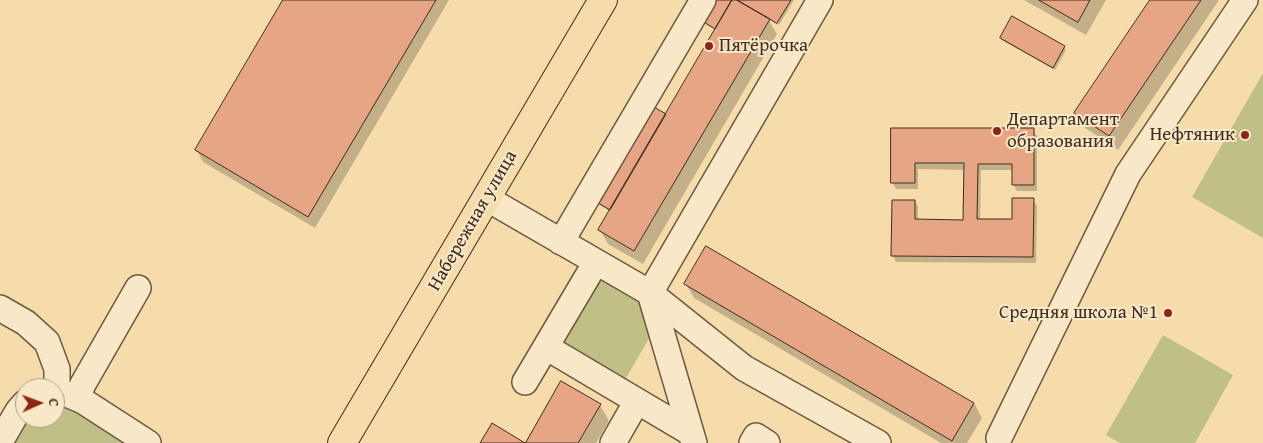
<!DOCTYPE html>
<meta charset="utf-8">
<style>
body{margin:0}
#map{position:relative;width:1263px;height:443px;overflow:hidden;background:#f6dcab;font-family:"Gentium Book Plus",serif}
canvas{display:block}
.north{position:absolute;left:15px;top:378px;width:50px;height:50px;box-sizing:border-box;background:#f9e8c8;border:1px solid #af9d84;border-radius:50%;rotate:88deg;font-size:14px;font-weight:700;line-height:20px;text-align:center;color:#3f2d1f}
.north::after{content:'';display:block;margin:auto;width:18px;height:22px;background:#8f2418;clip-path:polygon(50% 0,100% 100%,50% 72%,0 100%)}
</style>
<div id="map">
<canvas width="1263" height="443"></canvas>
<div class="north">С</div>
</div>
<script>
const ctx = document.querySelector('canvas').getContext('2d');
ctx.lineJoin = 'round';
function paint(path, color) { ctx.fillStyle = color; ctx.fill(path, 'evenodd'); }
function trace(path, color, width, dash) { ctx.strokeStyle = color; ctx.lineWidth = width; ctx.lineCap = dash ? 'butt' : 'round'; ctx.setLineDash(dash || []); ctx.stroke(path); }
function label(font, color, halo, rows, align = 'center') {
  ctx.font = font + ' "Gentium Book Plus",serif'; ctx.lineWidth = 4; ctx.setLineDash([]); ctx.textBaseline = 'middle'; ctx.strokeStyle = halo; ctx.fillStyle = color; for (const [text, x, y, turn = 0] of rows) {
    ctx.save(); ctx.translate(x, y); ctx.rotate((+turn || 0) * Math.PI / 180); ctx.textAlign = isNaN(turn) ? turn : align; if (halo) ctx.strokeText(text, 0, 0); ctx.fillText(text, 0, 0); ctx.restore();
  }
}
paint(new Path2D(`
 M1263,73v165l-71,-41z
 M601,280l39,23 11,32 -29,50 -62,-35z
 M1163,335l70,40 -38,68h-75l-14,-8z
 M62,407l18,3 53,33h-124l19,-25h27v-10z`), '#c0bf86');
paint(new Path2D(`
 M285,0h164l-134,228 -112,-66 -6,-12z
 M711,0h83l-15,25 -11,-6 9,15 -134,230 -35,-20 -8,-14 10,-19 -9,-5 -1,-3 66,-88 50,-85 -14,-8z
 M1024,0h82l-20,35z
 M1152,0h67l-101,150 -34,-23 -8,-14z
 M1001,38l63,9 2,3 -11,20 -52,-29z
 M893,129l140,1 4,6v55h-20l-4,-7v-14h-32l-1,51h33l20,-21 4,6 -1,57 -140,-1 -3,-6v-55h22l3,6v14h47v-51l-47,-1v20h-22l-3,-6z
 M686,284l288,119 8,15 -15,25h-26l-247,-145z
 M600,405l9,16 -13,22h-69z`), '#0003');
const building = new Path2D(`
 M283,0h153l-128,217 -113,-67z
 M709,0h23l-17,29 -16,-10z
 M732,0h5l33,19 -136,232 -36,-21z
 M737,0h54l-14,23z
 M1039,0h51l-12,22z
 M1150,0h51l-92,136 -35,-23z
 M1012,16l53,30 -12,22 -53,-30z
 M654,107l12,7 -56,96 -12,-7z
 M891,128h143v57h-22v-21h-34l-1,55h35v-21h22l-1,59 -142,-1 1,-56h23v19l48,1 1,-57h-49v20h-24z
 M706,246l268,157 -22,38 -268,-157z
 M561,381l40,23 -23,39h-98l12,-20 33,20z`);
paint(building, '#e6a685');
trace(building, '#3f2d1f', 1);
const minor = new Path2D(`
 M486,198l164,95 94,75 134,75
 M561,242l142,-242
 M0,308l26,15 21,19 10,27v23
 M546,347l145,86
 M525,382l71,-120
 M62,393l7,2 14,6 65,42
 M77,398l6,-14 55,-96
 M999,438l129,-264 117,-174
 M0,442l18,-31 7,-8
 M613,443l24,-42
 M694,443l-44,-150 170,-293
 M752,443l4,-7 11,7`);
const major = new Path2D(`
 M342,443l261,-443`);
trace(minor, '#6d5942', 28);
trace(major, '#3f2d1f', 30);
trace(minor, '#f9e8c8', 25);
trace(major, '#f6dcab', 28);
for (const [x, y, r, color] of [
 [709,46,5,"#8f2418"],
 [997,131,5,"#8f2418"],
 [1245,135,5,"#8f2418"],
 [1168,313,5,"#8f2418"]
]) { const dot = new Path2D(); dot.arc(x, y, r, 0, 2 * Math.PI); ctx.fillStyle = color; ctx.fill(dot); trace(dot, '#f9e8c8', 2); }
label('19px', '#3f2d1f', '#f9e8c8', [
 ["Пятёрочка",719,46],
 ["Департамент",1007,120],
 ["образования",1007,142],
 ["Нефтяник",1235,135,"right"],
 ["Средняя школа №1",1158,313,"right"]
], 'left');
label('19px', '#3f2d1f', '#f9e8c8', [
 ["Набережная улица",473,221,-60]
]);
</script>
